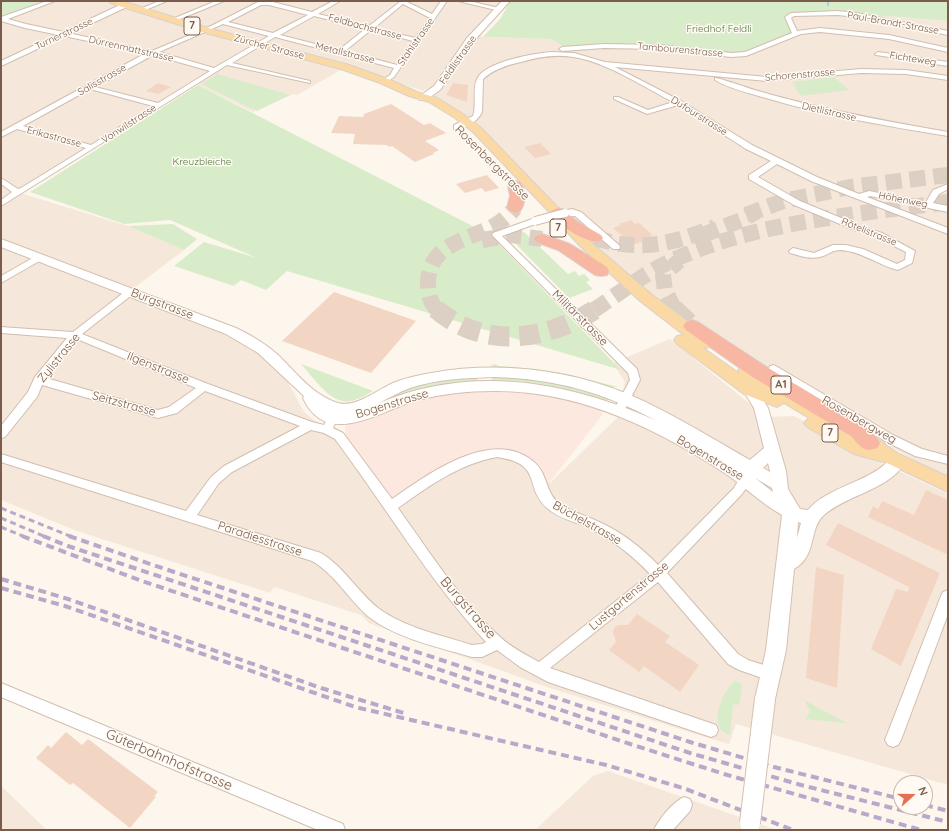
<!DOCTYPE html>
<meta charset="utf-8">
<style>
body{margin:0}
#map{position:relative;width:949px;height:831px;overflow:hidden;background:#fdf6ec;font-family:Quicksand,sans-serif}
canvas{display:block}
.frame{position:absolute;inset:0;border:2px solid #7a5c4d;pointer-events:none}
.north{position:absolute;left:893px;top:775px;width:40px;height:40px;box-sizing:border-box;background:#fffaf3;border:1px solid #cabbb1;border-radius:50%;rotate:69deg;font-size:11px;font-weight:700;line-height:16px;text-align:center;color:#7a5c4d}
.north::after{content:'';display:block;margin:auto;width:14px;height:18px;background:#e76f51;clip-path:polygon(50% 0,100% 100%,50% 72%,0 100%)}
</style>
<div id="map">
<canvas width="949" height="831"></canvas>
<div class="frame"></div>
<div class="north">N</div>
</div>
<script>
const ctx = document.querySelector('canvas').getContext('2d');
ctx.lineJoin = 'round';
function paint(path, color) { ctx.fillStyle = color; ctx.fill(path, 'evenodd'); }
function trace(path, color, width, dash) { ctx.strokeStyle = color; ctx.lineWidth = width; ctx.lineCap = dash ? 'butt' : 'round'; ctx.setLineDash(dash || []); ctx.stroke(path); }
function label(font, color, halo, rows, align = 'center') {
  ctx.font = font + ' Quicksand,sans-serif'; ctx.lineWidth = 3; ctx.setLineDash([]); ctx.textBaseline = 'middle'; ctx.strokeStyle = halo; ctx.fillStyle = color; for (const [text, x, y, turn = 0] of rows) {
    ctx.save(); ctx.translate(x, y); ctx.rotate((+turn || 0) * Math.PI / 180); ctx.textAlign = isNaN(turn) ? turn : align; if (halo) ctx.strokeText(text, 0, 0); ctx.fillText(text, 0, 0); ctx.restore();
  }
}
paint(new Path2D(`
 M1,1h505l-73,86 -10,4 -77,-24 -49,28 -4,-1 -40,18 -59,-29 -177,109 111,34 56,24 -54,41 73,29 72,38 29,54 23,18 110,44 65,-20 33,17 15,12 68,-66 7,-35 -12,-19 57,-24 96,78 28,-1 85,46 69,32v290l-7,-1 -205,-59 -7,20 -27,-8 -155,-49 -178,-64 -8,-8 -87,-28 -4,6 -193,-62 -76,-31z
 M846,13l102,8v457l-21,-10 -267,-158 -175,-172 -56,-39 46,-65 8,3 69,2 15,9 221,-31 5,-3z
 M608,771l169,59h-242l58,-54z
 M1,786l46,44h-46z`), '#f5e8da');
paint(new Path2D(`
 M509,386l86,16 8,12 -54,69 -14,-12 -24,-16 -42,4 -79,48 -45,-63v-16l4,-10 54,-19z`), '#fde8e0');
paint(new Path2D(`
 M5,1h37l-37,14 -4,-1v-11z
 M510,1h438v20l-102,-8 -53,1 -5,3 7,17 -35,15 -29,6 -71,-8 -93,2 -15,-10 -69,-2 18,-19z
 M217,74l73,21 -33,16 -56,-27z
 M834,77l15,13 -48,6 -9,-14z
 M198,85l292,150 131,135 -334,-99 -21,19 -25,-10 -7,6 -60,-20 30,-24 53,16 -87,-38 -46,4 -94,-32z
 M173,224l24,15 -13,11 -56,-24z
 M524,232l44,42 7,-3 4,5 5,-2 6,6 -4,2 7,7 -24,9 -61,-62z
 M301,364l72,27c-7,4 -15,9 -23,10 -19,4 -37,-24 -49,-37z
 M496,364l2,2 38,3 27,4 55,14h-8l-119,-19 1,-3z
 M477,376l1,6 -73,12 -26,9 3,-6 40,-14z
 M492,376l50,4 69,17 -4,4c-38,-11 -75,-17 -115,-19z
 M735,681l4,1 3,4 -3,19 -6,-1 -3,31c-24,-6 -8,-44 5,-54z
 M804,700l41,22 -1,1 -38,-4 4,-8z`), '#d8ecc9');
trace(new Path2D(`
 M828,1v4`), '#a5d3da', 2);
paint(new Path2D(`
 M158,83l13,4 -13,7 -12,-3z
 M453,83l15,2 -1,17 -21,-7z
 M391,104l33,21 6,-2 16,10 -21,8 14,9 -6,3 1,1 -19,8 -23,-16 -2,1 -4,-2 -33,-1 2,-10 -24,-1 8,-17 24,1 1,-3z
 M540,143l11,11 -16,4 -11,-11z
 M487,175l12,13 -14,4 -3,-4 -17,5 -9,-9z
 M631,220l4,4 4,-1 14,12 -4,1 6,5 -11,4 -3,-3 -8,3 -20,-17 8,-3 -2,-1z
 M334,292l82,29 -45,52 -89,-32z
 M926,490l22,10v55l-80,-38 5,-11 5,3 4,-8 32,14z
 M838,523l102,50 -39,93 -30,-17 25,-60 12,3 1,-5 -83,-42z
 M816,567l28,8 -7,113 -31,-10z
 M637,614l33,22 -5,6 34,23 -19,27 -36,-26 -5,6 -30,-22 7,-8 -3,-10 1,-4 4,-3h10z
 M66,732l16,13 6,-6 70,53 -4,4 2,1 -26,31 -57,-45 -3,2 -34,-27 12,-13 3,3z`), '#f3d5c3');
trace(new Path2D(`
 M746,215l37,-14 67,-14 98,-12
 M703,235l41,-16 15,-9
 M595,238c45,14 77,6 120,-11
 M482,240l30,-5 30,4
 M437,310c-8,-9 -9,-17 -9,-28 1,-38 40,-42 66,-56 9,-5 15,-11 21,-18
 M594,310c26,-17 49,-36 77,-49 86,-40 184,-46 277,-59
 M675,310l-10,-19 -2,-16 16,-14`), '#dcd0c4', 16, [16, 8]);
trace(new Path2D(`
 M436,309c48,41 110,32 160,0
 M674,309l18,17`), '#dcd0c4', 20, [20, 10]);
const minor = new Path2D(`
 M47,1h8l-47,18 18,5 126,27 59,-25 49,-25h9l43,11 21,-11h7l-22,13 51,12 32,-25h4l27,13 9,-13h6l-53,76 -8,5 -5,-1 9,-6 4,-7 -119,-31 -43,26 78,18v2l-83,-18 -226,141v-6l11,-8 -11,-8v-6l17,11 3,-1 65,-40 -69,-19 -16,8v-5l145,-79 -121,-25 -24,-7v-4zM403,4l27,14 -15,20 -41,-10zM261,5h8l39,10 -35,18 -45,-11zM314,16l51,13 -26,21 -59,-15zM223,24l46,12 -55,32 -55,-16zM371,30l42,11 -16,24 -52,-14zM153,55l57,16 -52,32 -63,-16zM90,89l63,17 -62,39 -68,-19z
 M159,1h8l-24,10 -5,-1z
 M216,1h8l-49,20 -5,-1z
 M458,1h11l34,8 -3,2z
 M838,11l18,2 92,18v4l-92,-18 -18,-2 -44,1 -3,2 6,13 23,-3 69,7 59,13v4l-59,-13 -69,-7 -19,2 -55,22 -15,1 -71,-8 -56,-1 -42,3 -3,-2 3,-2 42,-3 56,1 71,8 14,-1 47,-19 -7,-16 6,-4z
 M552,52l22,1 31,9 162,15 94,-8 45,1 42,6v4l-42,-6 -45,-1 -94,8 -152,-14 66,34 71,44 65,32 42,17 10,-3 57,11 7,-12 15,-6v5l-9,5 -6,9 15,3v6l-78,-16 -3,1 81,31v6l-137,-53 -34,-17 -19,13 42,24 63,26 19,6 33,18 -3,12 -14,7c-20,-5 -37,-19 -58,-20 -7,0 -11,4 -17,6 -12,4 -22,0 -33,-3l-1,-2 4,-3 21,5 19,-8h13l17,4 34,15 8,-4 1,-8 -30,-15 -19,-6 -63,-26 -45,-26v-4l22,-14 -25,-12 -68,-44 -31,9 -33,-15v-2h4l30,13 25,-8c-29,-15 -69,-41 -100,-45 -18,-3 -35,0 -52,5 -14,3 -27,7 -38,17l-1,33c-4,9 -17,18 -28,17v-4l19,-9c4,-11 -1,-27 4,-37 7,-17 58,-26 75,-27z
 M878,52l70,10v4l-72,-11 -1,-1z
 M715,78c2,-1 36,11 43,13 62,18 126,30 190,41v4c-61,-10 -122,-20 -182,-38 -17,-5 -36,-9 -51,-18z
 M572,209l9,3 38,33 1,2 -1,2h-6l-38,-33h-10l-4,-3 1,-2z
 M535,218l3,1 1,2 -1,2 -36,13 135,133 3,11 -17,33h-8l-1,-3 16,-30 -2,-7 -136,-138 1,-2z
 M38,255l3,1 1,2 -1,2 -40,23v-7z
 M130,289l3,1 2,2 -2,2 -51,40 126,50 104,38 12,3 9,-19h8l1,3 -9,19 10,5 49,66c35,-24 100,-73 142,-37 14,11 11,32 27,43 11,7 24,10 36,16 23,10 44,26 61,44l76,-77c4,-7 7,-14 16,-11l2,3 -10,14 -75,79 71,81 10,6 28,9 2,5 -2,5 -5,2 -32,-11 -11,-6 -70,-82 -108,86 166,57 2,5 -2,5 -5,2 -163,-55 -28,-15 -23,-17 -15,7h-10c-34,-10 -74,-18 -103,-40 -20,-17 -35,-44 -57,-56l-311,-99v-8l185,57 25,-34 13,-11 76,-40 -95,-35 -28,22 -19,5 -116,-33 -5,12 -32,40 -4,1v-12l27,-34 7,-15 32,-39 -66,-5v-6l72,5 54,-42zM77,339l119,49 -27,19 -11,3 -112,-32zM311,430l13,3 11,6c50,67 94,141 151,203l-4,2 -10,1c-31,-10 -67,-17 -94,-37 -20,-16 -36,-43 -57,-55l-124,-38 22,-32 13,-11zM497,457c47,7 26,29 50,51 12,11 30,14 44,21 22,11 42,27 59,45l-111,88c-13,-7 -28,-15 -39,-25 -38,-34 -72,-87 -102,-129 31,-22 61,-44 99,-51z
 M774,365l119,70 29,14 26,7v8l-33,-8 -30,-15 -115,-69 -1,-3 1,-3z
 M948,590v24l-47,126 -3,5 -5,2 -5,-2 -3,-5 56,-144 2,-4z
 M1,683l342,141 2,6h-27l-317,-133z
 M684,797l6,2 2,6 -2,6 -17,19h-19c5,-11 19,-28 30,-33z`);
const tertiary = new Path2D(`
 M502,1h8l-37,41 -33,48 -14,10h-6l-1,-2 1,-2 14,-10 33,-48z
 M124,3h3l4,2 -130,61v-5z`);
const secondary = new Path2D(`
 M1,239l235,89c15,7 28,15 41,26 18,17 35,41 61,49 18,5 39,-13 55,-20 12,-5 26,-8 38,-10 67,-12 137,-4 199,22 42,18 81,43 120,65l14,-12 -10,-40 -11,-18 2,-4 5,-1 5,1 13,22 18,63 2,18 12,20 8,1c19,-22 52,-26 75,-44 7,-6 10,-13 21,-9l2,4c-16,29 -58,33 -82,54 -16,14 -6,40 -30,54l-8,81 -11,49 -3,7 -7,3 -7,-3 -3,-7 11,-49 16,-135c-20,-11 -37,-28 -56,-41 -69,-46 -149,-84 -233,-83 -26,0 -51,3 -75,9 -37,10 -91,50 -115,-2l1,-2 -46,-43 -32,-19 -225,-87zM494,377c63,2 108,15 163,44 -89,-40 -185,-57 -278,-18 10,-5 20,-11 31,-15 27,-9 56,-10 84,-11zM768,463l2,8v1l-7,-4zM755,478l17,10 1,4zM798,522l3,1 -4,15z`);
const primary = new Path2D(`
 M109,1h13l86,27 141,37 39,14 29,13 20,6 26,16 18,14 114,118 56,48 60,45 2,4 -2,4 -8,1 37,26 -2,-3 2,-4 6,-2 6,2 28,19 55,32 3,4 -4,5 17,9 1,-3c17,-5 33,13 47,21 16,8 33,15 49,23v15l-61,-29 -33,-9 -47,-27 -3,-4 5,-5 -25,-15 -7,4 -33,-13 -67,-50 -3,-4 3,-4 7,-1 -44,-34 -61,-56 -26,-29 -80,-84 -18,-14 -26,-16 -20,-6 -29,-13 -39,-14 -139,-37 -92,-29z`);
const motorway = new Path2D(`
 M515,181l5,1c6,8 6,21 0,29l-5,2 -5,-2 -3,-3 3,-12 -2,-11 2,-3z
 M558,208l5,2 15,12 23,13 2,3 -2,3c-14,4 -43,-16 -51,-28l3,-3z
 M542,234l28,10 37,23 2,4 -2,4 -6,1 -6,-1 -37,-25 -22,-8 -2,-3 2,-3z
 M692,320l6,2 67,44 100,60 12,12 3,5 -3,5c-14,5 -17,-2 -26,-12l-100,-60 -65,-46 -3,-4 3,-4z`);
trace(minor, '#d1beb0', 2);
trace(tertiary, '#d1beb0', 2);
trace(secondary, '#d6c0b0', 2);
trace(primary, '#dad1cd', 2);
trace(motorway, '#dad1cd', 2);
paint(minor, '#fff');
paint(tertiary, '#fff');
paint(secondary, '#fff');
paint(primary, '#fbd9a5');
paint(motorway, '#f7b7a3');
trace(new Path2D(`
 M1,508l71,29
 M1,518l45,19
 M1,527l24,10`), '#b9a8c9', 3, [6, 4]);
trace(new Path2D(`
 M22,536l120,45 491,164 91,29 197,56
 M43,536l25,10 622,207 111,32 147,37
 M69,536l84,29 537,177 84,25 127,32
 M1,579l67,20 253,89 86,26
 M1,588l64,18 290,101 251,58 77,23 110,42
 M925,805l23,6`), '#b9a8c9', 4, [8, 5]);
const minorBridge = new Path2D(`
 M535,221l30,-8`);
const secondaryBridge = new Path2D(`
 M750,823l15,-124`);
trace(minorBridge, '#d1beb0', 10, []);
trace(secondaryBridge, '#d6c0b0', 22, []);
trace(minorBridge, '#fff', 8);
trace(secondaryBridge, '#fff', 20);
label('10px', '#7a5c4d', '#fffaf3', [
 ["Paul-Brandt-Strasse",893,23,10],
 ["Feldbachstrasse",365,27,15],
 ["Turnerstrasse",64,34,-25],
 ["Stahlstrasse",416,42,-55],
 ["Zürcher Strasse",269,47,15],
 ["Dürrenmattstrasse",131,49,13],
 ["Tambourenstrasse",680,50,5],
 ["Metallstrasse",345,53,14],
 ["Fichteweg",913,59,9],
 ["Feldlistrasse",458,60,-55],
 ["Schorenstrasse",800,75,-5],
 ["Salisstrasse",102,80,-29],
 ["Dietlistrasse",829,112,13],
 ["Dufourstrasse",699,116,32],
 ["Vonwilstrasse",129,124,-33],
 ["Erikastrasse",54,137,15],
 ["Höhenweg",903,200,11],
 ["Rötelistrasse",869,232,22]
]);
label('10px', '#537a41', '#fffaf3', [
 ["Friedhof Feldli",719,29],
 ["Kreuzbleiche",202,162]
]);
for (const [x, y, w] of [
 [192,26,16],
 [558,228,16],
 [781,385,20],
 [830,433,16]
]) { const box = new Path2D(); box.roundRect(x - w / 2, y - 9, w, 18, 3); ctx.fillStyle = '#fffaf3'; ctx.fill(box); trace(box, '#7a5c4d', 1); }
label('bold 11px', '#7a5c4d', null, [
 ["7",192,26],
 ["7",558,228],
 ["A1",781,385],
 ["7",830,433]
]);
label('12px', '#7a5c4d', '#fffaf3', [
 ["Rosenbergstrasse",492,163,45],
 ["Burgstrasse",162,304,21],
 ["Militärstrasse",580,318,45],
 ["Zylistrasse",59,358,-51],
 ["Ilgenstrasse",158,368,22],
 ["Seitzstrasse",124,404,15],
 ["Bogenstrasse",392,404,-17],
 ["Rosenbergweg",859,420,30],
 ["Bogenstrasse",710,458,31],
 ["Büchelstrasse",587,523,29],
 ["Paradiesstrasse",260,539,18],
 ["Lustgartenstrasse",629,596,-40]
]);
label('14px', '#7a5c4d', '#fffaf3', [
 ["Burgstrasse",468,608,49],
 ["Güterbahnhofstrasse",169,760,23]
]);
</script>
